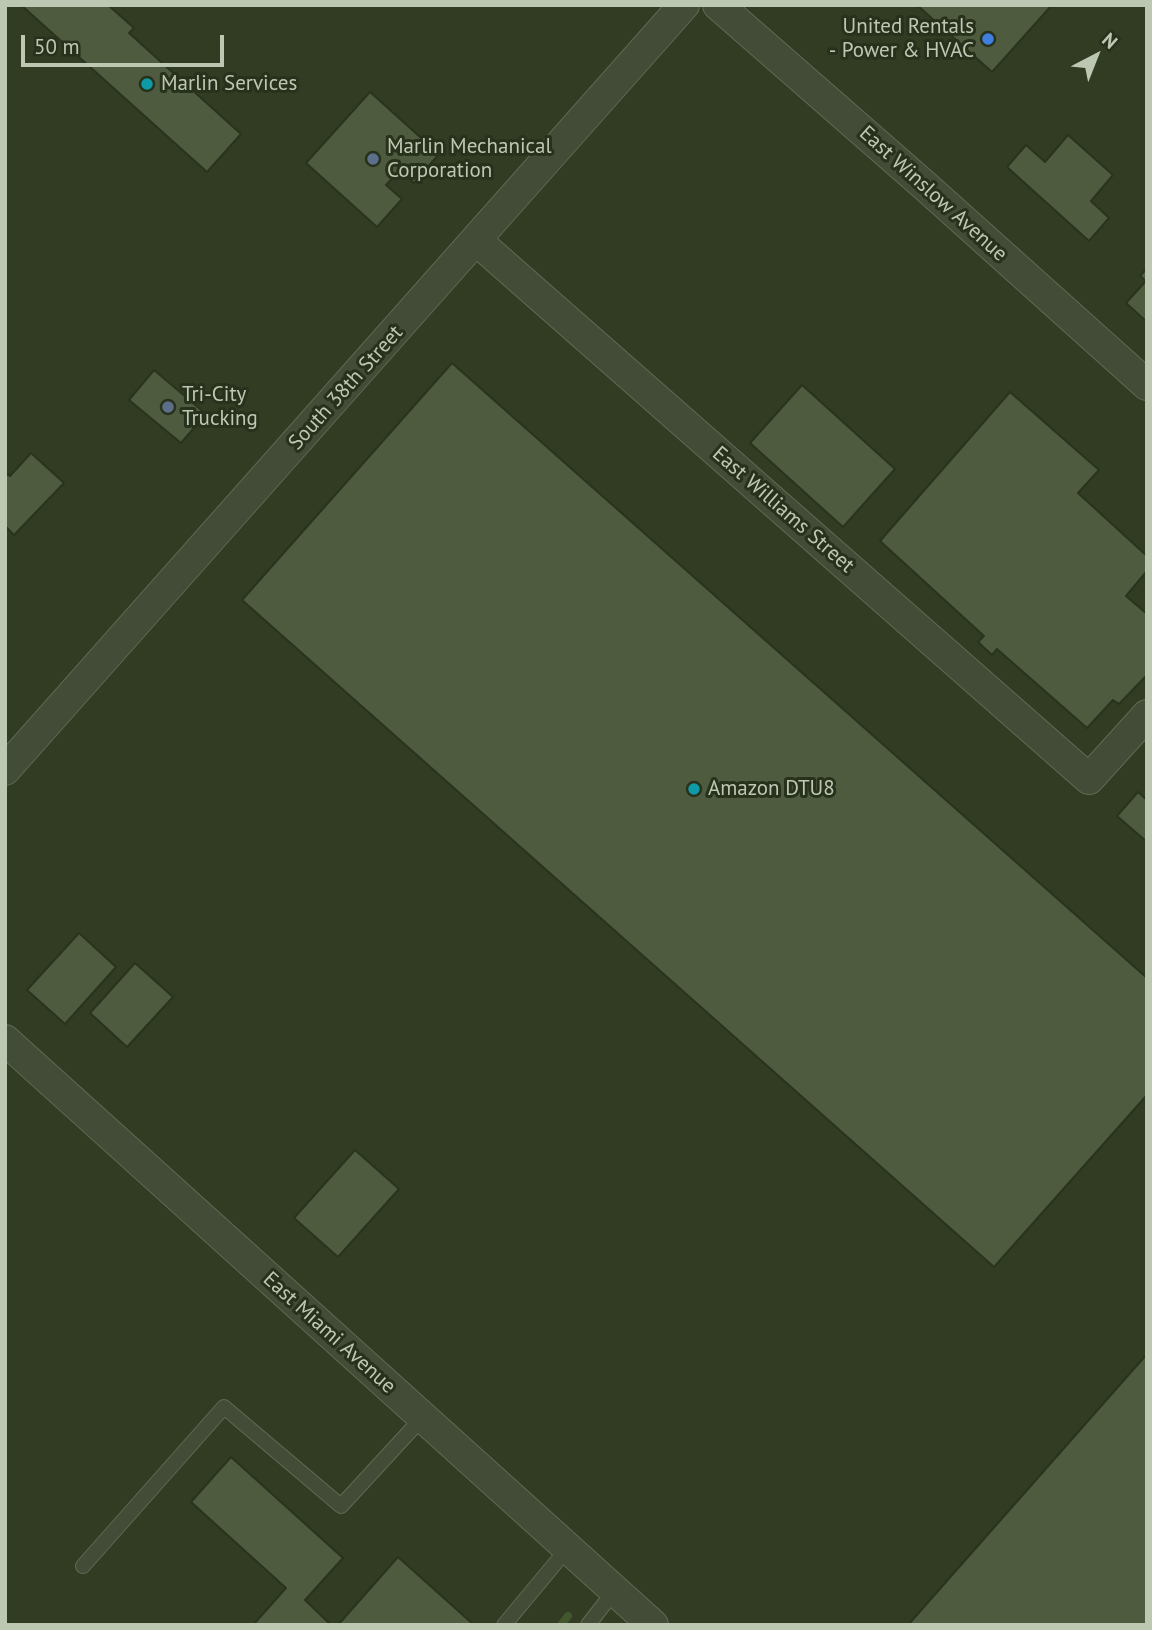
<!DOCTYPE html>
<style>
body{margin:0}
#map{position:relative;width:1152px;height:1630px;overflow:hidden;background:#313c23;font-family:"PT Sans",sans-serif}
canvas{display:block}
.frame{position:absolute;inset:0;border:7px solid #bdc8b2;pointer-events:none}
.north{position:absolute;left:1061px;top:21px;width:70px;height:70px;-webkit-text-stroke:5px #27311c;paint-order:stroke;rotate:42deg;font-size:19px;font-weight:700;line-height:28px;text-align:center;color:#bdc8b2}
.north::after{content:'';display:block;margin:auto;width:24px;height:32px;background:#bdc8b2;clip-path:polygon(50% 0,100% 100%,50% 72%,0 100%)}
.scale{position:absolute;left:21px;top:35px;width:203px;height:32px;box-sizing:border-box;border:4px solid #bdc8b2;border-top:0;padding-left:9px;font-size:21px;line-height:24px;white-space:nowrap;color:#bdc8b2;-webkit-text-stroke:5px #27311c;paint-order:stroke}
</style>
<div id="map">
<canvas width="1152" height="1630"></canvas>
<div class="frame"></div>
<div class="north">N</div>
<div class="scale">50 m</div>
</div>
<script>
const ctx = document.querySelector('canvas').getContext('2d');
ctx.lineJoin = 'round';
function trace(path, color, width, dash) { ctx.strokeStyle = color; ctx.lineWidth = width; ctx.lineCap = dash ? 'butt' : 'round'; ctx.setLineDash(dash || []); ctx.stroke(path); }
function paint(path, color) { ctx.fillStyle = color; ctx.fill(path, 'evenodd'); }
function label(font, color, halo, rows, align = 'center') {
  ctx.font = font + ' "PT Sans",sans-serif'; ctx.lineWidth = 6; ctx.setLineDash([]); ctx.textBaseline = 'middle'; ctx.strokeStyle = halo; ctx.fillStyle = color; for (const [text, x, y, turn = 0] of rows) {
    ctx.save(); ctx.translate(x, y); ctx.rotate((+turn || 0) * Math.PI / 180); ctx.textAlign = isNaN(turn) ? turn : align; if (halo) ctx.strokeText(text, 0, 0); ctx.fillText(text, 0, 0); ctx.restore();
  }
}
trace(new Path2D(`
 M561,1625l7,-9`), '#43572c', 8);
const building = new Path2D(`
 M21,5h87l26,23 -5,5 112,101 -34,38z
 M917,5h135l-60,67z
 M370,92l69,62 -25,29 -14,-13 -14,15 16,14 -25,28 -71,-64z
 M1068,135l45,40 -22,26 18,17 -20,23 -82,-74 19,-22 19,17z
 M1147,268v54l-21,-19 20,-22 -6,-5z
 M452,363l695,615v117l-153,172 -752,-667z
 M154,370l52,44 -25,29 -52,-43z
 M802,385l93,84 -52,58 -93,-84z
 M1010,392l89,78 -21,23 69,63v15l-21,25 21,18v61l-28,29 -6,-4 -26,28 -90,-79 -5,6 -14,-13 6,-6 -104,-95z
 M31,453l33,30 -50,52 -9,-9v-49l3,-3 2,2z
 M1138,792l9,8v42l-30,-26z
 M79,933l37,34 -51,57 -38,-34z
 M135,963l38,34 -46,50 -37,-34z
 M355,1150l44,39 -61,68 -44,-39z
 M1147,1354v271h-239z
 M231,1457l112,101 -38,42 26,25h-78l33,-37 -95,-86z
 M398,1557l76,68h-136z`);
paint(building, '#4f5b3e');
trace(building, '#29331e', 2);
const lane = new Path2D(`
 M83,1566l141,-159 117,99 82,-89
 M504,1625l64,-77
 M588,1625l27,-35`);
const street = new Path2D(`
 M718,5l206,180 223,200
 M477,241l612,538 58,-64
 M5,770l679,-765
 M5,1040l648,585`);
trace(lane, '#606a55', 16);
trace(street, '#606a55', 32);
trace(lane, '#424c36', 14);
trace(street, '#424c36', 30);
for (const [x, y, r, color] of [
 [988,39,7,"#3f7fe0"],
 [147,84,7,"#0f9aa8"],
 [373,159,7,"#5c6f8a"],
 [168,407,7,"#5c6f8a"],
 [694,789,7,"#0f9aa8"]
]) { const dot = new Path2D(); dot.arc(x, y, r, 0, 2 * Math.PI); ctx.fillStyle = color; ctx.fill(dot); trace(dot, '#27311c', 2.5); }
label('21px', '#bdc8b2', '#27311c', [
 ["United Rentals",974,27,"right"],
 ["- Power & HVAC",974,51,"right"],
 ["Marlin Services",161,84],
 ["Marlin Mechanical",387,147],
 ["Corporation",387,171],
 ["Tri-City",182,395],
 ["Trucking",182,419],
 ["Amazon DTU8",708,789]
], 'left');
label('21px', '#bdc8b2', '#27311c', [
 ["East Winslow Avenue",933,194,42],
 ["South 38th Street",346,388,-48],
 ["East Williams Street",783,510,41],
 ["East Miami Avenue",329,1333,42]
]);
</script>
